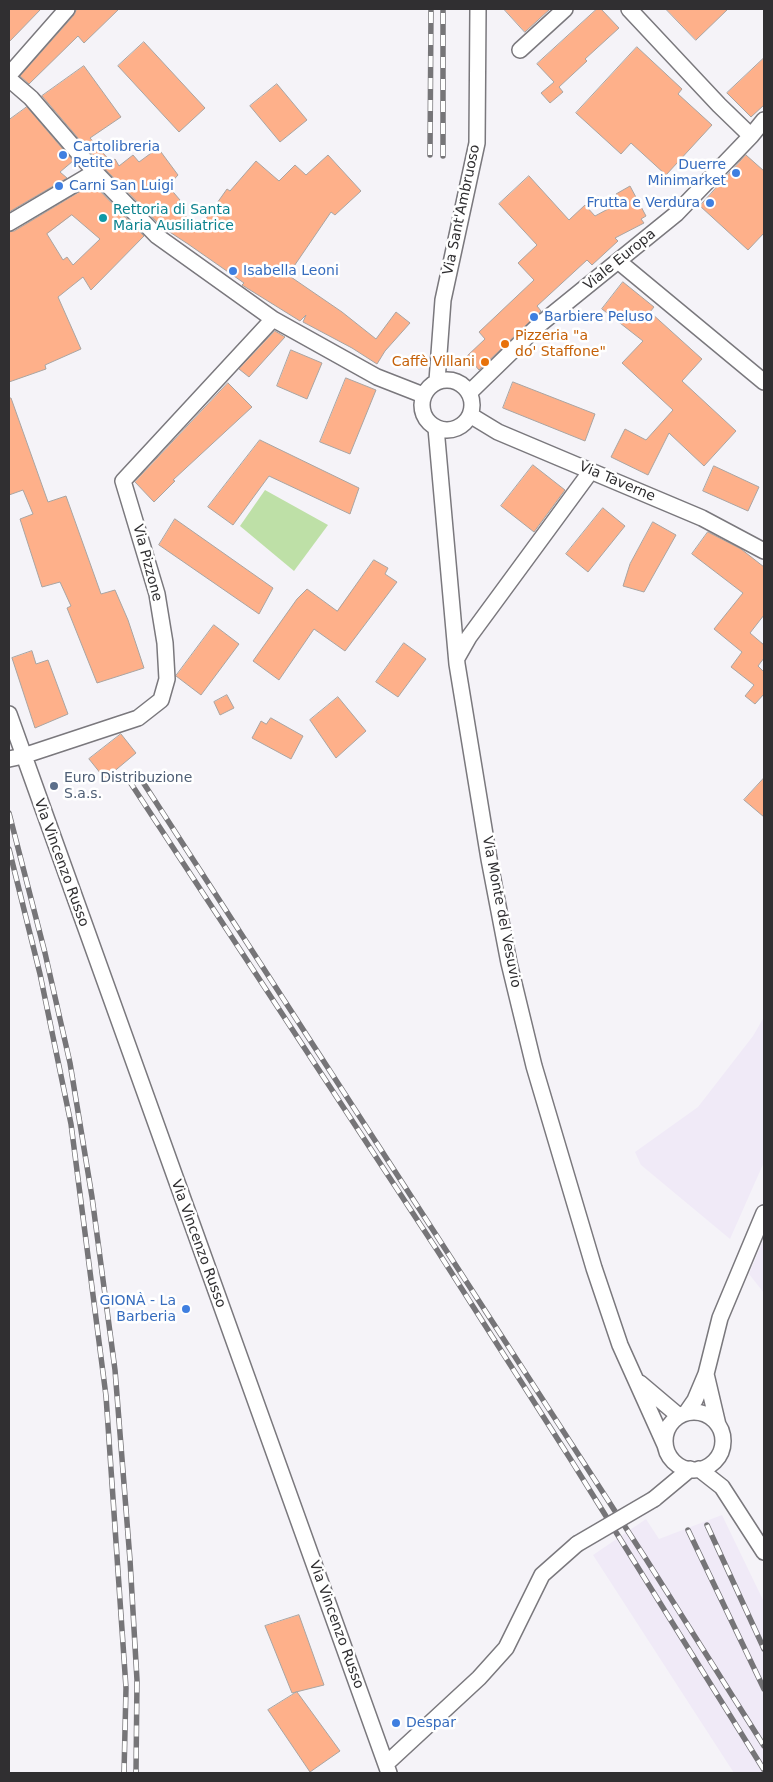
<!DOCTYPE html>
<meta charset="utf-8">
<style>
body{margin:0}
#map{position:relative;width:773px;height:1782px;overflow:hidden;background:#f5f3f8;font-family:"DejaVu Sans",sans-serif}
canvas{display:block}
.frame{position:absolute;inset:0;border:10px solid #302f31;pointer-events:none}
</style>
<div id="map">
<canvas width="773" height="1782"></canvas>
<div class="frame"></div>
</div>
<script>
const ctx = document.querySelector('canvas').getContext('2d');
ctx.lineJoin = 'round';
function paint(path, color) { ctx.fillStyle = color; ctx.fill(path, 'evenodd'); }
function trace(path, color, width, dash) { ctx.strokeStyle = color; ctx.lineWidth = width; ctx.lineCap = dash ? 'butt' : 'round'; ctx.setLineDash(dash || []); ctx.stroke(path); }
function label(font, color, halo, rows, align = 'center') {
  ctx.font = font + ' "DejaVu Sans",sans-serif'; ctx.lineWidth = 5; ctx.setLineDash([]); ctx.textBaseline = 'middle'; ctx.strokeStyle = halo; ctx.fillStyle = color; for (const [text, x, y, turn = 0] of rows) {
    ctx.save(); ctx.translate(x, y); ctx.rotate((+turn || 0) * Math.PI / 180); ctx.textAlign = isNaN(turn) ? turn : align; if (halo) ctx.strokeText(text, 0, 0); ctx.fillText(text, 0, 0); ctx.restore();
  }
}
paint(new Path2D(`
 M764,1017v145l-34,77 -89,-74 -6,-13 63,-45 55,-71z
 M764,1238v55l-15,-19z
 M722,1515l42,87v171h-30l-141,-218 53,-36 13,20z`), '#f0eaf7');
paint(new Path2D(`
 M265,490l63,35 -34,46 -54,-45z`), '#bee0a7');
const building = new Path2D(`
 M9,9h32l-32,33z
 M77,9h42l-35,34 -6,-7 -49,48 -9,-8 54,-61z
 M504,9h46l-25,23z
 M597,9h4l18,19 -34,31 2,2 -28,26 4,5 -13,11 -9,-10 13,-11 -17,-18z
 M666,9h62l-32,31z
 M144,42l61,66 -26,24 -61,-66z
 M637,47l45,42 -4,5 34,31 -46,50 -35,-32 -10,11 -45,-41z
 M764,58v47l-13,12 -24,-24z
 M84,66l37,51 -31,21 21,24 4,-3 4,7 14,-11 6,7 19,-14 20,27 -10,11 12,14 -7,7 27,20 27,-38 3,2 26,-30 23,20 16,-16 11,10 22,-20 33,36 -26,24 -4,-3 -43,63 54,37 34,27 20,-27 14,11 -25,28 -8,13 -25,-16 -49,-26 3,-7 -6,6 -58,-36 2,-2 -56,-39 -26,-17 -60,-61 -60,-70z
 M277,84l30,36 -27,22 -30,-36z
 M27,107l46,54 -13,11 7,6 -58,34v-92z
 M746,155l18,16v62l-16,17 -48,-44z
 M529,176l40,44 16,-15 10,11 26,-14 -5,-8 14,-8 16,30 -5,3 3,4 -29,15 3,3 -26,24 -5,-5 -50,46 4,5 -62,59 -12,-14 18,-17 -6,-7 55,-52 -16,-17 19,-18 -38,-41z
 M93,184l51,52 -53,54 -8,-13 -25,20 23,52 -36,16 1,4 -37,13v-150l5,-1zM72,215l28,24 -27,26 -6,-8 -4,3 -16,-26z
 M623,282l31,25 -4,5 52,47 -20,22 54,50 -32,35 -35,-33 -21,42 -37,-18 14,-28 21,11 27,-30 -51,-47 21,-22 -41,-32z
 M275,331l10,6 -36,40 -10,-8z
 M291,350l31,13 -15,36 -30,-13z
 M346,378l30,12 -26,64 -30,-12z
 M513,382l82,32 -10,27 -82,-33z
 M228,383l24,24 -79,73 2,1 -21,21 -19,-20z
 M9,398h2l37,104 18,-6 35,98 14,-4 13,30 16,48 -47,15 -30,-75 4,-2 -11,-24 -18,5 -22,-68 13,-5 -10,-24 -14,5z
 M260,440l99,48 -9,26 -81,-38 -36,49 -25,-18z
 M533,465l32,25 -31,42 -33,-26z
 M714,466l45,21 -11,24 -45,-20z
 M603,508l22,18 -37,46 -22,-18z
 M175,519l98,69 -14,26 -100,-69z
 M653,522l23,13 -32,57 -21,-6 7,-22z
 M708,532l33,17 23,18v48l-14,18 14,12v13l-6,8 6,6v22l-9,10 -10,-8 9,-11 -23,-18 11,-15 -28,-23 29,-36 -51,-39z
 M374,560l14,8 -3,6 12,8 -52,69 -31,-22 -35,51 -26,-19 44,-62 10,-10 30,22z
 M214,625l25,19 -38,51 -25,-19z
 M404,643l22,16 -28,38 -22,-15z
 M32,651l4,13 12,-4 20,54 -33,14 -23,-70z
 M227,695l7,13 -14,7 -6,-13z
 M338,697l28,34 -30,27 -26,-38z
 M271,718l32,18 -12,23 -39,-21 9,-17 5,3z
 M121,734l15,19 -31,26 -16,-20z
 M764,778v39l-20,-17z
 M299,1615l25,70 -32,8 -27,-67z
 M297,1692l43,59 -30,21 -42,-62z`);
paint(building, '#feb08a');
trace(building, '#a9a4a1', 1);
const street = new Path2D(`
 M629,9l90,96 32,31
 M520,50l45,-41
 M9,75l58,-66
 M9,79l22,19 64,74 62,64 116,83 104,58 46,18
 M9,223l86,-51
 M618,261l146,121
 M422 405a25 25 0 1 1 50 0a25 25 0 1 1-50 0Z
 M437,381l6,-81 34,-157 1,-134
 M469,393l70,-68 137,-111 75,-78 13,-16
 M470,415l28,17 204,86 62,33
 M436,428l21,236 32,195 20,104 25,103 60,202 26,77 45,100
 M457,658l12,-21 122,-166
 M9,714l380,1059
 M9,759l14,-3 115,-38 23,-18 6,-21 -2,-36 -8,-49 -34,-113 150,-162
 M706,1374l12,51
 M640,1383l39,33
 M665 1441a29 29 0 1 1 58 0a29 29 0 1 1-58 0Z
 M686,1413l9,-13 11,-26 14,-56 44,-105
 M699,1469l23,18 42,65
 M654,1499l36,-30
 M386,1764l93,-86 27,-30 36,-73 35,-31`);
trace(street, '#7a787d', 18);
trace(street, '#fff', 15);
const rail = new Path2D(`
 M430,155l1,-146
 M443,156v-147
 M137,773l509,786 118,187
 M128,779l309,471 134,210 193,310
 M9,813l36,140 25,110 22,134 23,173 15,190 7,120 -1,93
 M9,849l31,125 31,150 35,272 20,292 -2,85
 M707,1525l57,124
 M688,1530l76,159`);
trace(rail, '#767578', 5.5);
trace(rail, '#fff', 4, [11]);
const streetBridge = new Path2D(`
 M577,1544l77,-45`);
trace(streetBridge, '#7a787d', 18, []);
trace(streetBridge, '#fff', 15);
for (const [x, y, r, color] of [
 [63,155,5,"#3f7fe0"],
 [736,173,5,"#3f7fe0"],
 [59,186,5,"#3f7fe0"],
 [710,203,5,"#3f7fe0"],
 [103,218,5,"#0f9aa8"],
 [233,271,5,"#3f7fe0"],
 [534,317,5,"#3f7fe0"],
 [505,344,5,"#e8710a"],
 [485,362,5,"#e8710a"],
 [54,786,5,"#5c6f8a"],
 [186,1309,5,"#3f7fe0"],
 [396,1723,5,"#3f7fe0"]
]) { const dot = new Path2D(); dot.arc(x, y, r, 0, 2 * Math.PI); ctx.fillStyle = color; ctx.fill(dot); trace(dot, '#fff', 2); }
label('14px', '#366cbe', '#fff', [
 ["Cartolibreria",73,147],
 ["Petite",73,163],
 ["Duerre",726,165,"right"],
 ["Minimarket",726,181,"right"],
 ["Carni San Luigi",69,186],
 ["Frutta e Verdura",700,203,"right"],
 ["Isabella Leoni",243,271],
 ["Barbiere Peluso",544,317],
 ["GIONÀ - La",176,1301,"right"],
 ["Barberia",176,1317,"right"],
 ["Despar",406,1723]
], 'left');
label('14px', '#0d838f', '#fff', [
 ["Rettoria di Santa",113,210],
 ["Maria Ausiliatrice",113,226]
], 'left');
label('14px', '#302f31', '#fff', [
 ["Via Sant'Ambruoso",462,210,-78],
 ["Viale Europa",620,260,-39],
 ["Via Taverne",617,482,23],
 ["Via Pizzone",147,563,75],
 ["Via Vincenzo Russo",61,863,70],
 ["Via Monte del Vesuvio",501,912,79],
 ["Via Vincenzo Russo",198,1244,70],
 ["Via Vincenzo Russo",336,1625,70]
]);
label('14px', '#c56008', '#fff', [
 ["Pizzeria \"a",515,336],
 ["do' Staffone\"",515,352],
 ["Caffè Villani",475,362,"right"]
], 'left');
label('14px', '#4e5e75', '#fff', [
 ["Euro Distribuzione",64,778],
 ["S.a.s.",64,794]
], 'left');
</script>
